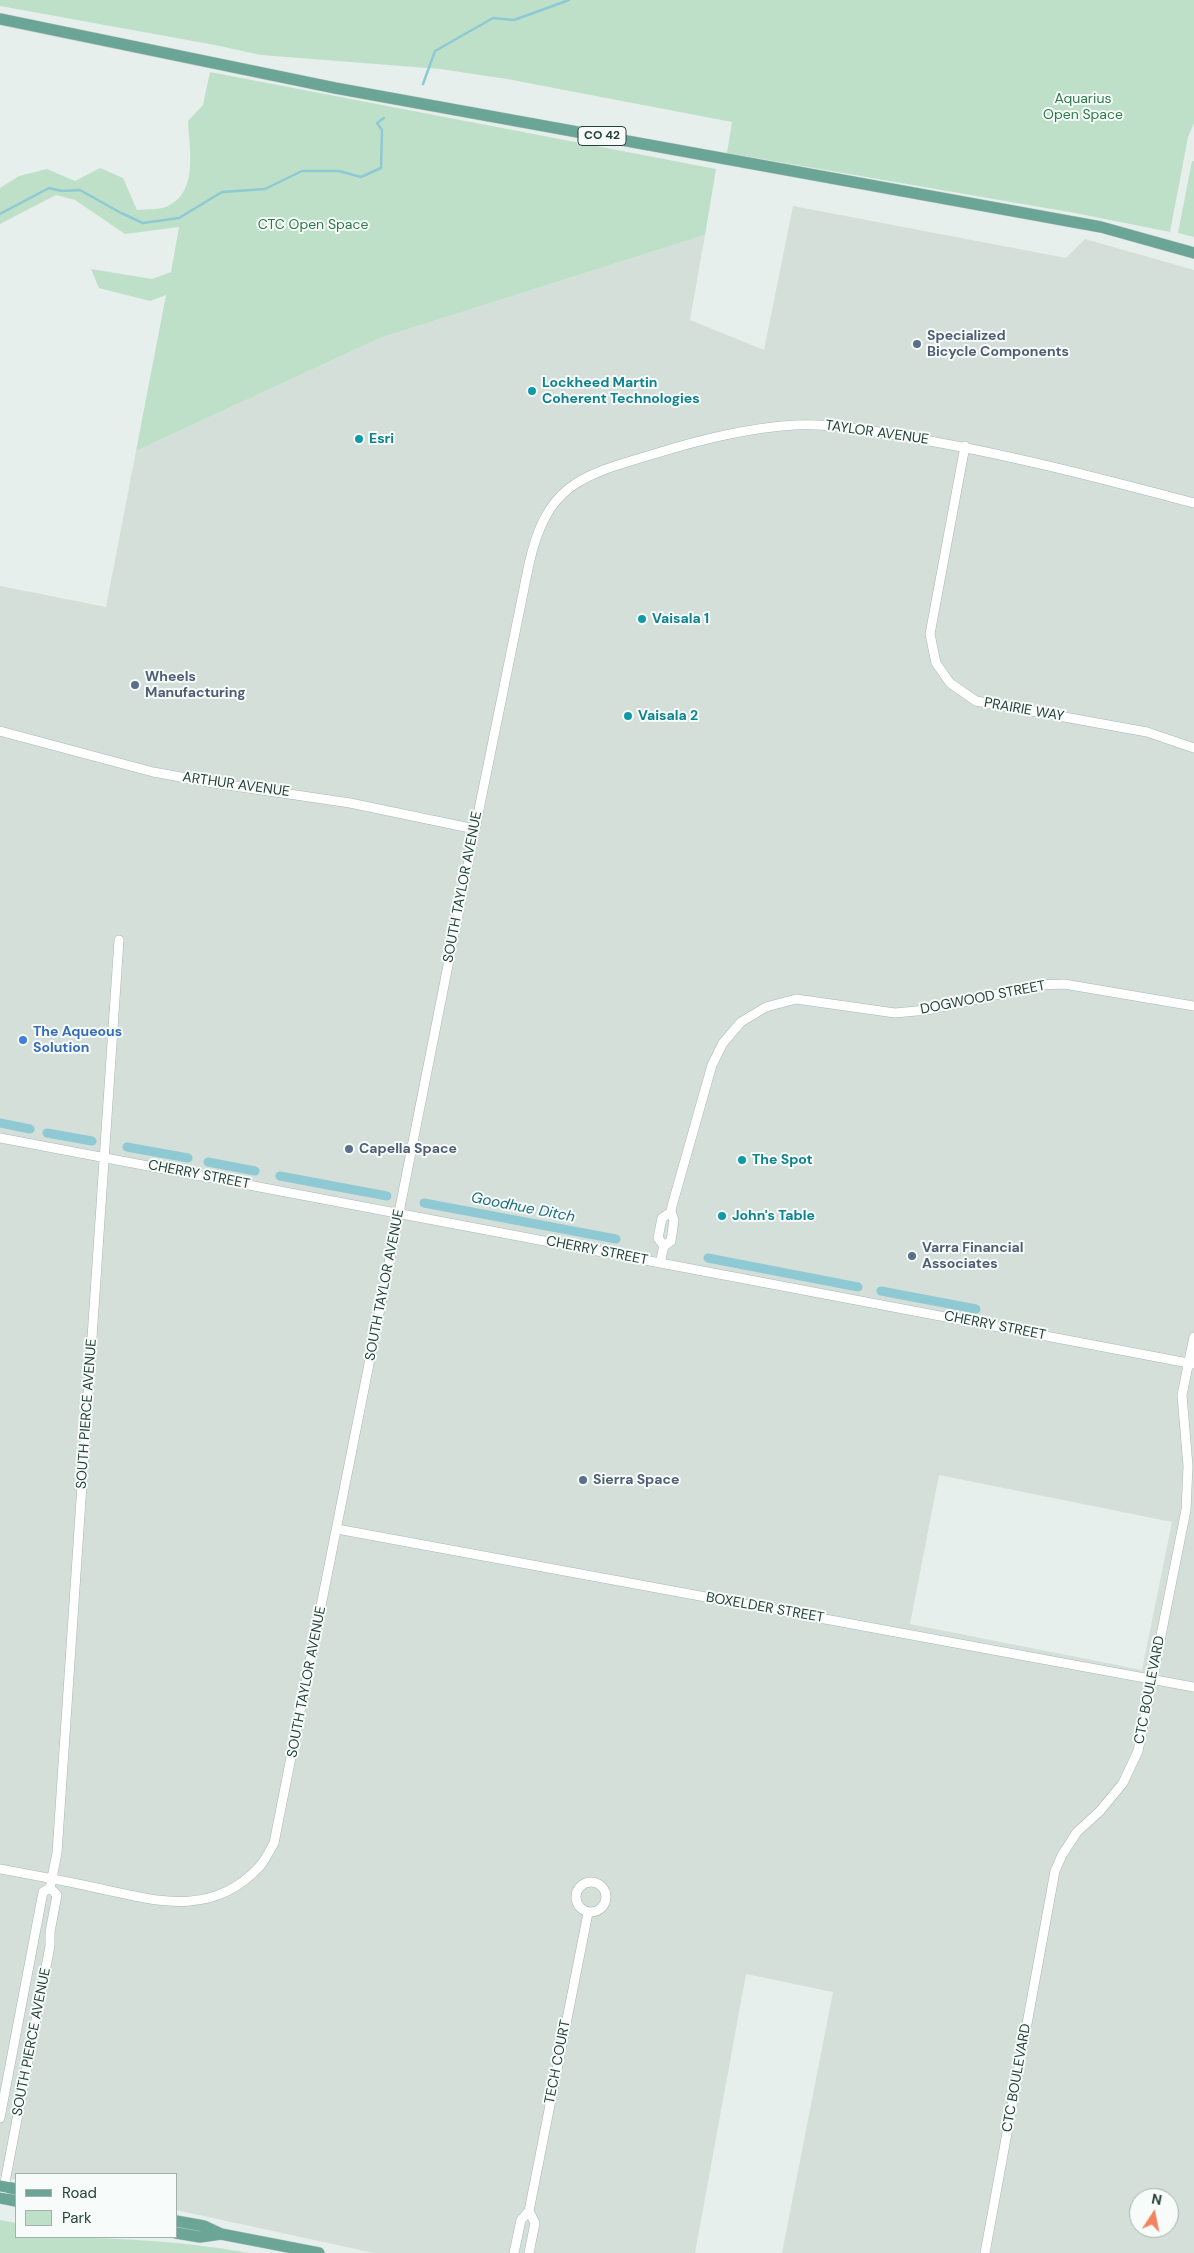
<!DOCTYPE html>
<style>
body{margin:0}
#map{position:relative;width:1194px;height:2253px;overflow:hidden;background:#e6efeb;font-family:"DM Sans",sans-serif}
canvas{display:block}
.legend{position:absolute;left:15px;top:2173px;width:162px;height:65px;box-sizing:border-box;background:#f7fbf9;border:1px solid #a3b1ad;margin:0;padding:6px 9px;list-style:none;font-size:15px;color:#24423a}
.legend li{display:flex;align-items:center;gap:10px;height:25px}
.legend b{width:25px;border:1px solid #a3b1ad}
.north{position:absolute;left:1129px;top:2188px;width:50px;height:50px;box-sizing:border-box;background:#f7fbf9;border:1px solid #a3b1ad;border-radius:50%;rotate:11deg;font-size:14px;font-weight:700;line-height:20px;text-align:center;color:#24423a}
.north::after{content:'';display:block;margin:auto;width:18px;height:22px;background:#f4845f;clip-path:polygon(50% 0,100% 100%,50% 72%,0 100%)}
</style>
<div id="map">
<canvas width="1194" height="2253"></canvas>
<ul class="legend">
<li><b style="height:6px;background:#6aa596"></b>Road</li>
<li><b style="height:14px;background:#bfe0c8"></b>Park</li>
</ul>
<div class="north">N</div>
</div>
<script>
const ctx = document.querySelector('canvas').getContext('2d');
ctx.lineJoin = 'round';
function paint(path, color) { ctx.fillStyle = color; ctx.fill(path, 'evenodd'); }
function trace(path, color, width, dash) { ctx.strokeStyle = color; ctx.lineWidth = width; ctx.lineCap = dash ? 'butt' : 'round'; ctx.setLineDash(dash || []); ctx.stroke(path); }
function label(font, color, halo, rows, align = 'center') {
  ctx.font = font + ' "DM Sans",sans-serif'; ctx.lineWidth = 4; ctx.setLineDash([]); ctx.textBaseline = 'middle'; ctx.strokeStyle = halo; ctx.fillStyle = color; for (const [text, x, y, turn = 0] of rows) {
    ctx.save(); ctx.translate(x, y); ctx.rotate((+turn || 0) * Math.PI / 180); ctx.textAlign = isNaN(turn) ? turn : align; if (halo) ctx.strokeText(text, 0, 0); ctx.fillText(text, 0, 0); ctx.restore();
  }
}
paint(new Path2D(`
 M793,206l273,52 19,-19 109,31v1983h-412l51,-261 -87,-18 -51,279h-321l-198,-43v-36h-160v6l-16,-4v-1590l106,21 30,-156 244,-113 325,-103 -15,85 74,30zM939,1475l233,47 -30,148 -232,-46zM1139,2198h30v30h-30z`), '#d4dfda');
paint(new Path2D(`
 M0,0h1194v123l-6,14 -18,95 -95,-19 -348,-60 5,-31 -225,-43 -67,-10 -179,-14 -46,-10 -215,-39z
 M210,72l506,97 -11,66 -325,103 -244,113 30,-156 -16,6 -51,-13 -8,-19 61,10 19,-7 8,-45 -54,7 -50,-34 -19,-5 -56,29v-36l19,-12 28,-7 28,12 25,-13 23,10 14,32c9,-1 23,0 31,-4 31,-15 21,-58 20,-85l15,-16z
 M1192,161h2v76l-16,-4z
 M0,2220l16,3v14c78,0 156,2 233,16h-249z`), '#bfe0c8');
trace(new Path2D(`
 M423,84l12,-33 58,-33 21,2 55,-20
 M0,214l49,-26 13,3 18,-1 41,23 22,10 36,-5 43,-26 43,-3 37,-18h37l22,6 20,-9 1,-38 -5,-7 7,-5`), '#8ec9d4', 2.5);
trace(new Path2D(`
 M0,1123l30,6
 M47,1133l45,8
 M127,1147l61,11
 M208,1162l47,9
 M280,1176l107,20
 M424,1203l192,36
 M708,1258l150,29
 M881,1291l95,18`), '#8ec9d4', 9);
const minor = new Path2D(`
 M965,446l-35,188 6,29 14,20 26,18 171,31 47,16
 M0,731l153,41 61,11 136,20 125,26
 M0,1138l1194,226
 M664,1246l-6,-8 4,-20 9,-6
 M660,1263l4,-17 7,-5 3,-21 -3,-8 1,-6 40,-141 11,-22 18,-21 25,-15 30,-8 99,14 32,-3 113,-25 24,-1 130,22
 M337,1529l857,158
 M0,1869c32,6 65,12 97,19 59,13 116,30 163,-22 6,-7 10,-16 14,-23l201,-1014 54,-265c18,-79 50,-88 122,-109 47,-15 95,-27 144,-30 42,-2 83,7 123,14 94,16 184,40 276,64
 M576 1897a15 15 0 1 1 30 0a15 15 0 1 1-30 0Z
 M0,2118l43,-226 7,-4 7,-35 62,-913
 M2,2198l48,-252v-14l7,-37 -7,-7
 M529,2211l6,12 -6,30
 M514,2253l7,-33 8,-9 59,-298
 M985,2253l70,-382 7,-16 15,-23 23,-21 23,-28 15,-32 48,-241 2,-44 -6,-71 12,-58`);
const major = new Path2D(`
 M0,19l335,69 766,139 93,26
 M0,2186l16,3
 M0,2198l16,3
 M176,2221l28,5 17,8
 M176,2233l24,4 21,-3 98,19`);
trace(minor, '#a8b8b2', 10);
trace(major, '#c2cac8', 12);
trace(minor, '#fff', 9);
trace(major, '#6aa596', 11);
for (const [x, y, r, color] of [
 [917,344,5,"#5c6f8a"],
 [532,391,5,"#0f9aa8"],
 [359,439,5,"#0f9aa8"],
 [642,619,5,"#0f9aa8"],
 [135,685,5,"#5c6f8a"],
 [628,716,5,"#0f9aa8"],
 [23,1040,5,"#3f7fe0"],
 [349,1149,5,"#5c6f8a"],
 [742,1160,5,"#0f9aa8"],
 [722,1216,5,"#0f9aa8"],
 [912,1256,5,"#5c6f8a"],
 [583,1480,5,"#5c6f8a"]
]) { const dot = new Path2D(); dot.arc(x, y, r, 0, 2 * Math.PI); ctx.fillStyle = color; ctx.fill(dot); trace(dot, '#f7fbf9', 2); }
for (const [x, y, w] of [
 [602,136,48]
]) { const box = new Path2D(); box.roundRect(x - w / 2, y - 9.5, w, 19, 4); ctx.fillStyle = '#f7fbf9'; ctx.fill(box); trace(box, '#24423a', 1); }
label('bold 12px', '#24423a', null, [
 ["CO 42",602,136]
]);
label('14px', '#2d7a4b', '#f7fbf9', [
 ["Aquarius",1083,99],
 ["Open Space",1083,115],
 ["CTC Open Space",313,225]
]);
label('bold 14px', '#4e5e75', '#f7fbf9', [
 ["Specialized",927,336],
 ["Bicycle Components",927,352],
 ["Wheels",145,677],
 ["Manufacturing",145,693],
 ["Capella Space",359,1149],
 ["Varra Financial",922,1248],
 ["Associates",922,1264],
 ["Sierra Space",593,1480]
], 'left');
label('bold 14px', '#0d838f', '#f7fbf9', [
 ["Lockheed Martin",542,383],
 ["Coherent Technologies",542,399],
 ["Esri",369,439],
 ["Vaisala 1",652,619],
 ["Vaisala 2",638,716],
 ["The Spot",752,1160],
 ["John's Table",732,1216]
], 'left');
label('14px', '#24423a', '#f7fbf9', [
 ["TAYLOR AVENUE",877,433,8],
 ["PRAIRIE WAY",1024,710,10],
 ["ARTHUR AVENUE",236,785,8],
 ["SOUTH TAYLOR AVENUE",463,887,-79],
 ["DOGWOOD STREET",983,998,-11],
 ["CHERRY STREET",199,1175,11],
 ["CHERRY STREET",597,1251,11],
 ["SOUTH TAYLOR AVENUE",385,1285,-79],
 ["CHERRY STREET",995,1326,11],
 ["SOUTH PIERCE AVENUE",87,1414,-86],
 ["BOXELDER STREET",765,1608,10],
 ["SOUTH TAYLOR AVENUE",307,1682,-79],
 ["CTC BOULEVARD",1150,1690,-79],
 ["SOUTH PIERCE AVENUE",32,2042,-79],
 ["TECH COURT",558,2062,-79],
 ["CTC BOULEVARD",1017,2078,-80]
]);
label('bold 14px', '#366cbe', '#f7fbf9', [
 ["The Aqueous",33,1032],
 ["Solution",33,1048]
], 'left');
label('italic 15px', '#1c6f80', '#f7fbf9', [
 ["Goodhue Ditch",523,1208,11]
]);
</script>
